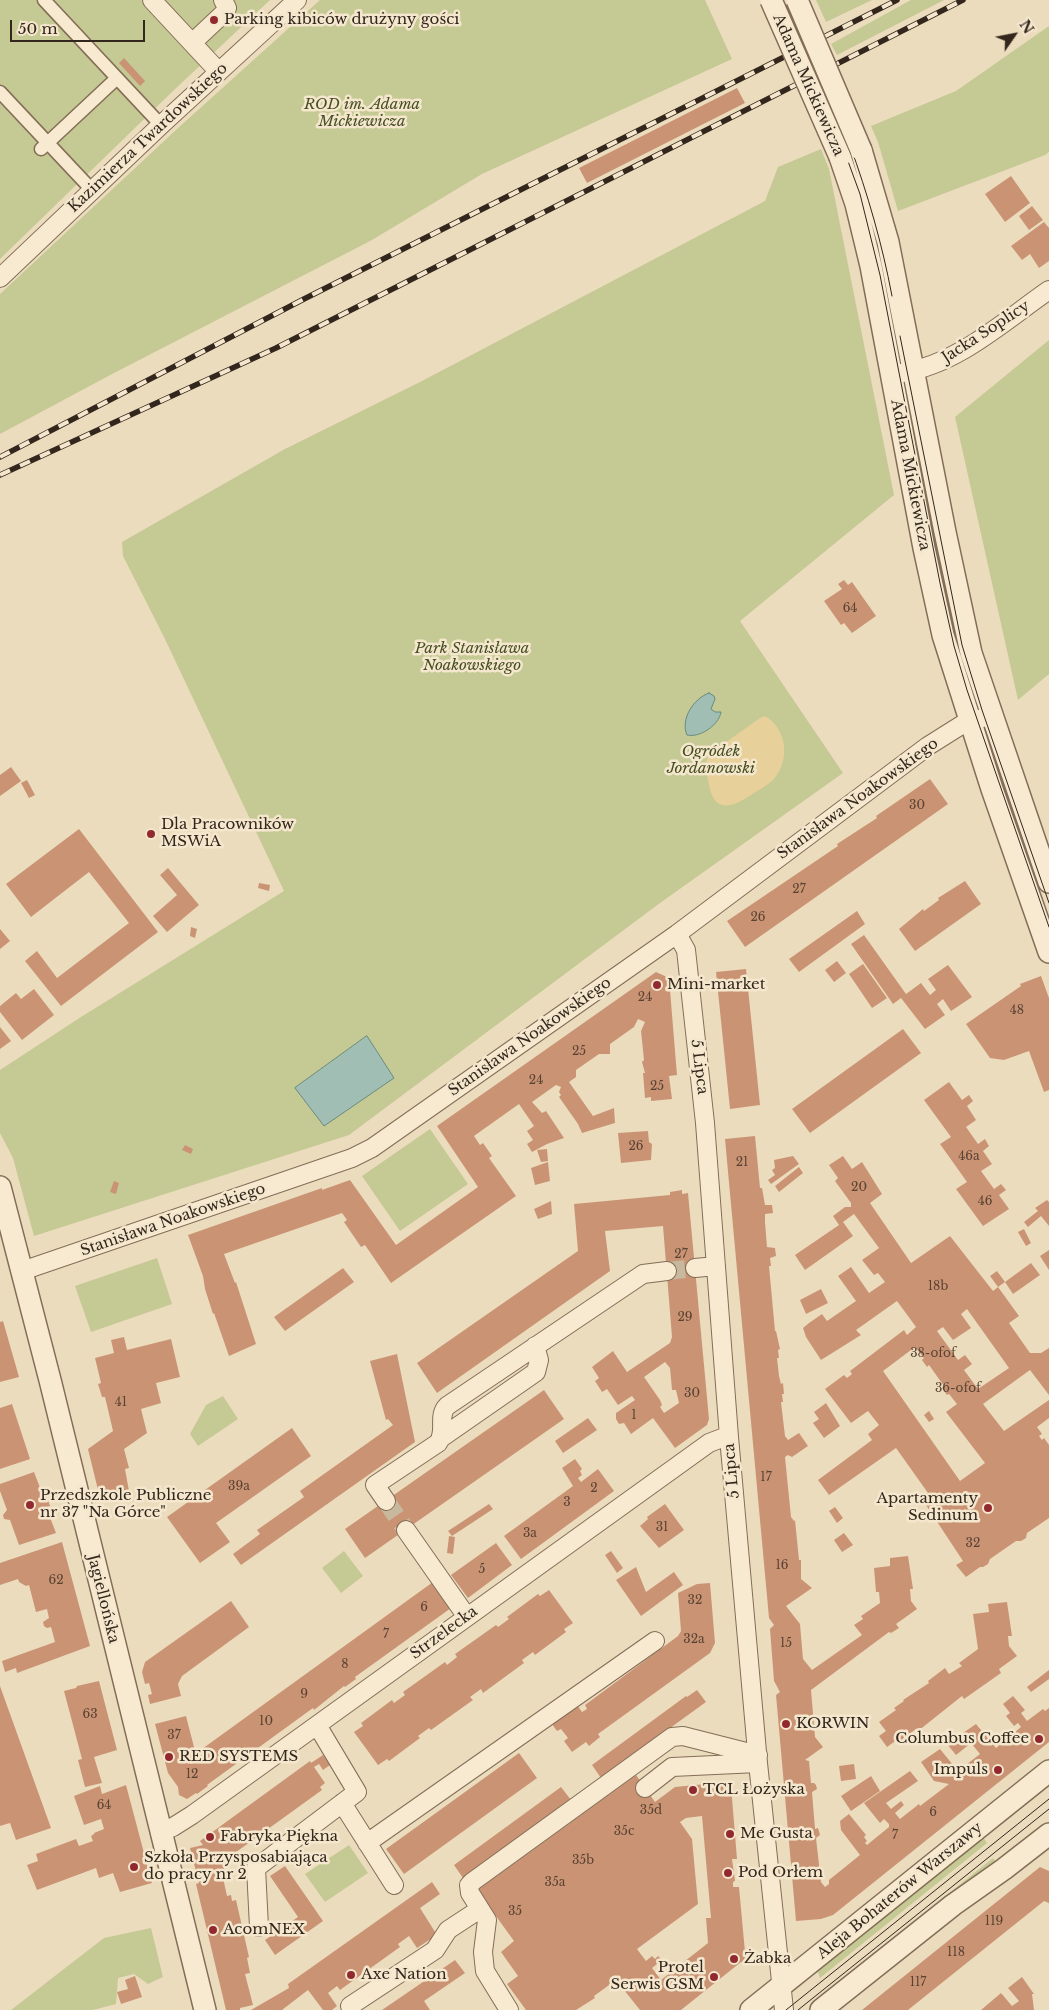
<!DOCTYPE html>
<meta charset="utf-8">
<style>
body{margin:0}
#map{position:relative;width:1049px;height:2010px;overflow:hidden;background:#ecdcbe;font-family:"Libre Baskerville",serif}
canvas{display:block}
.north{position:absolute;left:989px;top:10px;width:50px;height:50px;-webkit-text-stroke:4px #f4e7cd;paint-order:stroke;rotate:57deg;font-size:14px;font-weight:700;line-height:20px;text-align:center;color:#33261c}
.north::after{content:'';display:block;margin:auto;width:18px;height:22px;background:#33261c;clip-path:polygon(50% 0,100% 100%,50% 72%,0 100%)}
.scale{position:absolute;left:10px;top:20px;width:135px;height:22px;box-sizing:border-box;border:2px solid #33261c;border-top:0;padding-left:6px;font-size:15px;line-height:18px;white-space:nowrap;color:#33261c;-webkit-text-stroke:4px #f4e7cd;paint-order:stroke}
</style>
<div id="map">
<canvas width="1049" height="2010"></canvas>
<div class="north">N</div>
<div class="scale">50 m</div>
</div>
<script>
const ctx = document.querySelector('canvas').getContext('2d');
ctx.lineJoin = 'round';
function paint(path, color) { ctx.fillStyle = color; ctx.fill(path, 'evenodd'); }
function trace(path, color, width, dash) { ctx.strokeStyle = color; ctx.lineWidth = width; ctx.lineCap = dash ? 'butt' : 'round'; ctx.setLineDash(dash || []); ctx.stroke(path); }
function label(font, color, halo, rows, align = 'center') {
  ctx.font = font + ' "Libre Baskerville",serif'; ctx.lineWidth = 5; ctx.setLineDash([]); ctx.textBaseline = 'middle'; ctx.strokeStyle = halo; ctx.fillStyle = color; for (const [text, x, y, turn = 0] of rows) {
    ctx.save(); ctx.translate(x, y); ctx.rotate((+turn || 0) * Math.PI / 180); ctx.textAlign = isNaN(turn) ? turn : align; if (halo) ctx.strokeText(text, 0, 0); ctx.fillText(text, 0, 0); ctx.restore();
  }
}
paint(new Path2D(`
 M0,0h270l-97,91 -173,168z
 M320,0h385l27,59 -250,115 -110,66 -258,133 -114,61v-140l177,-165z
 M816,0h56l-46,22z
 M911,0h33l-107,55 -6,-11z
 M1049,26v126l-4,3 -147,56 -20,-69 -7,-16 85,-35z
 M821,149l8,20 65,326 -154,126 103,152 -183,130 -311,232 -315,101 -21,-78 -13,-25v-63l81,-53 203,-126 -120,-254 -41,-81 -1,-14 163,-93 135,-67 345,-181 13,-34z
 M1049,340v334l-31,26 -63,-283z
 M430,1129l38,55 -68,47 -38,-55z
 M157,1258l15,46 -81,28 -16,-46z
 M223,1396l15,23 -40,27 -8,-12 16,-29z
 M344,1551l19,25 -22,17 -19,-25z
 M982,1836l5,7 -167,135 -3,-9z
 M349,1845l19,28 -43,29 -20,-28z
 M993,1858l4,5 -172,134 -1,-4z
 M151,1928l12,49 -15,7 -14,-10 -16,4 -2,26 -23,6h-82l93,-72z`), '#c5c993');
paint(new Path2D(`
 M765,716c23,13 25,46 8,64 -6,6 -15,10 -22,15 -18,12 -37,19 -42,-10 -2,-10 -5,-20 -1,-30l52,-37z`), '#e8d09b');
const water = new Path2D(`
 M709,693l5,3 1,3 -4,10 4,3h6c-2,13 -21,26 -34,23 -7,-16 7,-37 22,-42z
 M367,1036l27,42 -70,48 -29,-38z`);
paint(water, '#a1beb4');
trace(water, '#698b81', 1);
paint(new Path2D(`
 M124,58l21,23 -5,5 -21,-23z
 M737,88l8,15 -158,80 -8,-15z
 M1011,176l19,27 -25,19 -20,-28z
 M1032,206l11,14 -14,10 -10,-14z
 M1044,222l5,6v33l-10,7 -9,-14 -8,6 -11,-14z
 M844,580l4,5 4,-3 24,34 -24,17 -8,-10 -3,2 -17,-24 18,-12 -4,-5z
 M11,767l10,14 -21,15v-21z
 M930,779l18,25 -203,143 -18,-26 111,-75 -1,-2 40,-26 -1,-2z
 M27,780l8,15 -6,3 -8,-15z
 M79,829l79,103 -97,74 -36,-45 12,-10 20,27 72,-55 -40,-51 -58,45 -25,-33z
 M168,868l31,37 -32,27 -14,-16 24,-21 -17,-20z
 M965,881l16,23 -66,47 -16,-22 24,-20 1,2 15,-11 -1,-2z
 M259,883l11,2 -1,6 -11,-3z
 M857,911l8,13 -66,48 -10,-13z
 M191,927l6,2 -2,9 -5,-2z
 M0,929l10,12 -10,8z
 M864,935l42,59 15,-11 9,12 6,-5 -8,-11 20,-14 24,32 -21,14 -8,-12 -6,5 8,11 -20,14 -24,-31 -8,6 -42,-60z
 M837,961l9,12 -12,9 -9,-12z
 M863,964l24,34 -15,10 -23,-34z
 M746,969l14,136 -30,4 -14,-137z
 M656,972l13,6 8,97 -8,1 3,23 -21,2v-4l-6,1 -2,-25h2l-3,-11 2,-2 -3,-29 4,-9 -7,-3 -4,8 -24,17v10h-11l-23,16v7l-7,5 24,34 21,-8 1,15 -33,10 -4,-9 -19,-27 2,-2 -2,-3 2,-5 -5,-2 -24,17 10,11 4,-2 18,27 -17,6 -15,8 -5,-8 6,-4 -6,-9 7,-5 -15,-22 -45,32 6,9 3,-2 9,13 -3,2 27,38 -125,87 -26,-38 -4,2 -17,-25 3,-2 -5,-7 -118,41 11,29 1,-1 20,62 -27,12 -15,-43 -1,1 -8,-25 -2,-13 -15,-41 134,-47v2l28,-10 46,65 82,-58 -41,-61z
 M1041,976l8,22v92l-5,2 -15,-41 -25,9 -14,-2 -24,-34 55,-38 -1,-2z
 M34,989l20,26 -32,25 -22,-28v-6l16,-13 5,6z
 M0,1027l11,14 -11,8z
 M903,1029l18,24 -111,80 -18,-24z
 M949,1082l13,18 7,-5 4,6 -6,5 9,14 -10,7 12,17 7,-5 4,7 -6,5 9,13 -11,7 13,18 7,-5 5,6 -7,5 10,14 -26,17 -27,-37 11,-7 -27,-38 11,-7 -27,-37z
 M648,1131l1,11 3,2 -1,16 -30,3 -3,-30z
 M755,1136l5,52h2l3,17h7l1,8 -8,1v8l2,25 8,1 1,8 -6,2 1,8h-2l6,65h1l4,18 -2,1 1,8h-2l2,18 2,8 2,-1 1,11h-2l1,8h-2l4,34 3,4 11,-7 9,13 -16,11 -4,-2 -3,2 6,60 3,4 1,-1 4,40h2v19l11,9 -26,18 14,18 3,35 9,11 50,-35 -8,-10 9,-6 -2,-3 19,-13 -1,-11h-3l-2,-24 16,-2v-8l18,-2 5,33h-3l1,12 6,8 -21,15 3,4 -8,5 -2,-1 -78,58 4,47 8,10 -18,13 4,1 2,22h3l2,2 1,4 -5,3 3,37 3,-1 2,7 -4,3 5,44 4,5 4,-3v-4l31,-25 -19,-25 -1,-9 9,-7 17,21 -2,2 3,4 -2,2 2,2 22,-18v-3l-5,-5 -4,4 -16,-20 46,-32 8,10 -32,22 5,6 10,-8 3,4 -9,8 5,6 19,-15 1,2 29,-22 -15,-3 -13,-19 19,-13 18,22 22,-17 -9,-11 -15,12 -9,-11 29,-20 20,24 25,-21 -3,-4 -4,3 -8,-10 4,-3 -7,-9 10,-8 12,14 -4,3 6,8 16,-12 2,2 4,-3v34l-216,173 -12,4 -25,2 -20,-226 4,-3 -6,-11 -4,-52 4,-4 -5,-7 -44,-479z
 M185,1145l8,4 -2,5 -9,-4z
 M547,1149l1,12 -7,1 -4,-12z
 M793,1156l6,8 -28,20 -3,-4 7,-5 -3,-5 3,-2 -1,-8z
 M843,1156l9,13 10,-7 20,32 -12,9 41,60 39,-27 43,55 5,-4 21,29 -10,7 21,30h11l8,-5v47l-19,-25 -47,34 21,27 45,-31v18l-12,9 5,7 -3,2 3,4 2,-2 5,7v73l-22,15 -1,5 -5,3h-5l-26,18 -2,5 -5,3h-3l-14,10 -10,-12 7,-4 -37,-56 4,-3 -6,-7 4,-2 -32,-45 -67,47 -11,-15 54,-40 -4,-6 11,-9 -11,-14 -17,12 -26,-34 19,-14 3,3 5,-4 -2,-3 54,-41 3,5 9,-8 -19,-26 -41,29 5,5 -40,25 -15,-23 -3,-9 6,-5 13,-9 5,7 29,-20 -18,-25 13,-9 18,26 16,-11 -7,-9 -4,2 -12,-15 17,-12 -25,-34 -11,8 10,14 -48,34 -10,-15 44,-30 -6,-9 12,-9h6v-4l-16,-22 3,-3 -9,-13zM967,1309l42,59 -31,21 -14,-19 8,-6 -7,-9 -7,5 -21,-29 6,-4 10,13 18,-12 -10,-14zM915,1347l9,11 -2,2 5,7 2,-2 15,21 -2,2 5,7 2,-1 8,10 -11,8 39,51 -25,18 -77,-110z
 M548,1162l2,19 -15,4 -4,-17z
 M799,1167l4,6 -24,19 -4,-6z
 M114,1181l5,2 -3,11 -6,-2z
 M682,1190v4l6,-1 21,226 -2,6 -32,23 -22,-30 -22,16 -7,-11 -5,1 -3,-5v-6l19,-13 -3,-4 -14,9 -11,-16 -5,3 -7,-11 4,-3 -7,-11 21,-16 14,21 43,-29 2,-6 -9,-111 -58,5 5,40 -173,122 -20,-30 161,-112 -4,-47 96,-9v-3zM665,1362l5,6 2,22h4l3,13 -15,10 -4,-6 2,-2 -2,-5 -16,-23z
 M1047,1200l2,2v24l-8,-10 -13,11 -4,-5 14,-11 -3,-3z
 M551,1201l1,13 -14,5 -4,-10z
 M1024,1229l7,14 -5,3 -8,-14z
 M1049,1250v20l-9,-14z
 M1031,1263l9,12 -27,19 -8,-12 -7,5 -8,-11 7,-5 8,11z
 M343,1268l11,14 -69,49 -11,-14z
 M821,1289l7,14 -22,11 -6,-14z
 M3,1321l16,56 -19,5v-60z
 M124,1337l3,13 44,-11 9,38 -24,6 5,20 -20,6 6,24 -23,16 5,19 -4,1 4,22 -29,7 -12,-49 25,-18 -8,-34h-3l-4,-13 3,-1 -6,-25 19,-5 -3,-13z
 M397,1354l18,88 -174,123 -8,-11 27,-20 -3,-4 47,-33 -4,-6 93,-66 -5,-6 -2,1 -16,-59z
 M544,1390l20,29 -199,139 -20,-29z
 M826,1403l14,23 -16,12 -11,-15 6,-4 -5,-7z
 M12,1404l18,55 -30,10v-61z
 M929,1411l5,8 -5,3 -5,-7z
 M588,1418l9,12 -34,23 -8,-12z
 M292,1428l19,28 -95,67 14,19 -30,21 -33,-46z
 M575,1459l7,10 -2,2 2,4 -4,3 3,4 17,-13 16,22 -93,68 -17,-23 69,-50 -11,-18z
 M34,1472l10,26 3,-1 3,9 -4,1 10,26 -37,12 -9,-25 -6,-1 -1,-4 4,-5 -7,-19v-7z
 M489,1504l4,5 -41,27 -4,-5z
 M665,1504l19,26 -25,18 -19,-22 8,-7 -1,-2z
 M835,1507l8,11 -6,5 -8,-12z
 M844,1533l9,12 -11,7 -8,-12z
 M449,1536l6,1 -2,17 -6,-1z
 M62,1542l28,104 -73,27 -1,-5 -11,4 -3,-11 53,-19 -4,-15 -4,1 -3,-2 -1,-4 6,-4 -2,-9 -11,3 -7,-27 -3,1 -7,-4 -1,-3 -18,6v-22z
 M496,1543l16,22 -44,33 -17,-23z
 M611,1551l12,17 -6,5 -12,-18z
 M636,1567l10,25 28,-20 9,13 -42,31 -25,-36z
 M433,1582l18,26 -96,69 1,2 -11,8 -1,-1 -30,24 -1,-2 -106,77 1,1 -11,8 -1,-1 -9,6 -8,-4 -1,-8 -10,-14 -13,-49 31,-8 8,31 2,5 6,-3z
 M710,1583l5,60 -5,10 -112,81 2,3 -11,9 -3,-4 -14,10 -8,-11 4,-3 -7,-9 -4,2 -8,-11 26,-18 7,10 5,-3 -2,-4 93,-69 3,-5 -3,-38 19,-9z
 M549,1590l24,33 -9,6 2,3 -31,23 -2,-3 -11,8 2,3 -41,30 -2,-4 -11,8 3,3 -42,30 -2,-2 -11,8 2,2 -31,23 -2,-2 -9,6 -24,-33 9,-6 -2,-3 31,-23 2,3 11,-8 -2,-3 42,-30 2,3 10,-8 -2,-3 41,-29 2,2 11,-8 -2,-2 31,-23 2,2z
 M231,1601l18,26 -67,49 -4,8 3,12 -31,8 -2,-9 4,-1 -3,-11 -4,1 -3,-12 3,-10z
 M1007,1602l5,34h-4l1,10 8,10 -18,13 2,4 -37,26 -2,-3 -44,35 -2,-2 -16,12 -2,-2 -11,8 -8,-11 7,-5 -7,-9 17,-12 -2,-2 10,-7 -1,-1 26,-17 -1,-2 17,-13 4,6 13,-8 -3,-3 19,-14 -5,-35 16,-2 -1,-8z
 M1049,1670v9l-18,13 -4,-5z
 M99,1681l18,69 -23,7 8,26 -17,4 -7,-27 4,-1 -18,-68 12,-3 1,-2z
 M0,1686l51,142 -35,12 -6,-17 -10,3z
 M697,1690l9,12 -105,76 -9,-13 94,-69 1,1z
 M519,1753l18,25 -133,96 -18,-25z
 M323,1755l7,10 -7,5 -4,-6 -5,3 11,16 -5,4 2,3 -90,65 -2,-2 -8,6 4,18 -3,1 4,18 4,-1 1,6 4,-1 13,57 -2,1 3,15 -5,1 8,31 -13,3v2h-14l-30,-126 3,-1 -9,-35 13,-3 -3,-4 110,-80 1,2z
 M854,1764l2,15 -15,2 -2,-15z
 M636,1775l19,27 20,-15 51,-5 5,4 6,73h-5l3,22 -2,1v5h6l6,65 5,4 -1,6 -4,2 -4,-2 -60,48h-41l-24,-30 -22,16 1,2 -19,12h-50l-19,-26 11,-8 -17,-24 13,-11 -37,-51zM702,1816l9,102h-5l2,25 -47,37 -9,-12 10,-8 -4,-4 -3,3 -3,-3 -6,5 -9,-12 61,-45 -6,-65 -12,-17 6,-4z
 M871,1776l9,15 -29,20 -10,-15z
 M126,1785l26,98 -32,9 -7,-19 -14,5 -3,-10 -59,22 -10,-25 11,-4 -2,-7 40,-15 3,7 14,-5 -2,-5 3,-2v-1l10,-4 -3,-10 -17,6 -10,-29 26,-10 2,8z
 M561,1787l10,13 -108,78 -9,-13z
 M285,1866l38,55 -48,34 -10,-15 33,-23 -28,-41z
 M1040,1867l9,4v32l-5,-2 -136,109h-46z
 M432,1882l8,12 -20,14 17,27 -20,13 -8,-12 -11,8 2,3 -60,43 -3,-4 -9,7 9,13 -5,4h-9l-15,-20 -26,20h-31l38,-22 -1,-4z
 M455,1960l10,13 -41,28 6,9h-48z
 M135,1976l7,21 -21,7 -4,-12 11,-3 -3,-9z
 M1022,1977l12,17h-2l2,16h-53l20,-17 11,13 7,-5 -11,-13z`), '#ca9474');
trace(new Path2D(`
 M667,1271l28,-3
 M386,1501l20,29`), '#c7b89e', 18, [18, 9]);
const pedestrian = new Path2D(`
 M44,0l117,125
 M0,92l92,98
 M41,149l76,-71`);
const minor = new Path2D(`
 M152,0l40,43 33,-31 2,-4 -4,-8
 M192,43l27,29
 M0,278l161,-153 136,-125
 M902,373c56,-9 101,-51 147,-83
 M677,934l9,16 19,173 24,314 29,326 26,247
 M695,1268l21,-2
 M22,1271l330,-113 20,-10 305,-214 251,-188 35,-22 29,-9
 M441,1438l95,-66 3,-12 -4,-14
 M386,1501l-11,-16 63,-42c9,-12 -1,-27 9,-37l196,-132 24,-3
 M406,1530l61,87
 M645,1788l27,-21 86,-4
 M342,1803l52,82
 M160,1832l13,-5 19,-12 517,-372 13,-5 7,-1
 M367,1843l288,-202
 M259,1927l-3,-59 101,-76 -40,-67
 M350,2006l85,-56 13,-20 32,-21
 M509,2010l-24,-39 -2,-19 4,-32 -17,-27 -1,-8 3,-3 200,-145 11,-1 75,19`);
const tertiary = new Path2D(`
 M861,150l27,92 57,290 26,121 78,229
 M840,157l16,47 15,62 53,282 19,87 49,154 57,163
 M0,1187l50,193 155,630
 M751,2010l298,-239
 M821,2010l132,-105 51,-36 45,-35`);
trace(pedestrian, '#846d57', 15);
trace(minor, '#846d57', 20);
trace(tertiary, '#846d57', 24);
trace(pedestrian, '#f7ead1', 12);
trace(minor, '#f7ead1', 18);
trace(tertiary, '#f7ead1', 21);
trace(new Path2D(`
 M780,0l54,123 26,71 20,81 60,308 14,63 13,44 82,237
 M789,0c45,98 83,190 103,296
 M900,336l62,309 20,65 67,193
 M786,2010l263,-211
 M798,2010l251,-201`), '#33261c', 1);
const rail = new Path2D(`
 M0,457l304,-158 593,-299
 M0,475l276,-127 687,-348`);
trace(rail, '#33261c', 5.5);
trace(rail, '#f4e7cd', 4, [11]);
const tertiaryBridge = new Path2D(`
 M771,0l69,157
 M797,0l64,150`);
trace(tertiaryBridge, '#846d57', 24, []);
trace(tertiaryBridge, '#f7ead1', 21);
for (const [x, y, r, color] of [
 [214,20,5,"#91292e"],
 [151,834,5,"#91292e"],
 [657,985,5,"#91292e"],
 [30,1505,5,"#91292e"],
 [988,1508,5,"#91292e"],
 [786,1724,5,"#91292e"],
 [1039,1739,5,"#91292e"],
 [169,1757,5,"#91292e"],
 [998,1770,5,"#91292e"],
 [693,1790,5,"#91292e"],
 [730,1834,5,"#91292e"],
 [210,1837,5,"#91292e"],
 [134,1867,5,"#91292e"],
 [728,1873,5,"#91292e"],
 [213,1930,5,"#91292e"],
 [734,1959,5,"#91292e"],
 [351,1975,5,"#91292e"],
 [714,1977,5,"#91292e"]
]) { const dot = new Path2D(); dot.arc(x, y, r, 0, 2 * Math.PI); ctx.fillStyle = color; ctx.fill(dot); trace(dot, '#f4e7cd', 2); }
label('12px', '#594232', null, [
 ["64",850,609],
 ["30",917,806],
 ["27",799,890],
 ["26",758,918],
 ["24",645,998],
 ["48",1017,1011],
 ["25",579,1052],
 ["24",536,1081],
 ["25",657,1087],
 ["26",636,1147],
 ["46a",969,1157],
 ["21",742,1163],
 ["20",859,1188],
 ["46",985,1202],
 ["27",681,1255],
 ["18b",938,1287],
 ["29",685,1318],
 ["38-ofof",933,1354],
 ["36-ofof",958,1389],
 ["30",692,1394],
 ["41",121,1403],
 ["1",634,1416],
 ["17",766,1478],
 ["39a",239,1487],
 ["2",594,1489],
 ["3",567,1503],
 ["31",662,1528],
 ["3a",530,1534],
 ["32",973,1544],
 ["16",782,1566],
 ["5",482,1570],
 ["62",56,1581],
 ["32",695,1601],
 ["6",424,1608],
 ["7",386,1635],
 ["32a",694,1640],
 ["15",786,1644],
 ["8",345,1665],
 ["9",304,1695],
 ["63",90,1715],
 ["10",266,1722],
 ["37",174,1736],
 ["12",192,1775],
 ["64",104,1806],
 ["35d",651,1811],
 ["6",933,1813],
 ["35c",624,1832],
 ["7",895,1836],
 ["35b",583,1861],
 ["35a",555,1883],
 ["35",515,1912],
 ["119",994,1922],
 ["118",956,1953],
 ["117",918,1983]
]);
label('15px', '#33261c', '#f4e7cd', [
 ["Parking kibiców drużyny gości",224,20],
 ["Dla Pracowników",161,825],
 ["MSWiA",161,842],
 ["Mini-market",667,985],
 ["Przedszkole Publiczne",40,1496],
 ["nr 37 \"Na Górce\"",40,1513],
 ["Apartamenty",978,1499,"right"],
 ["Sedinum",978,1516,"right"],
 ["KORWIN",796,1724],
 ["Columbus Coffee",1029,1739,"right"],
 ["RED SYSTEMS",179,1757],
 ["Impuls",988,1770,"right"],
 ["TCL Łożyska",703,1790],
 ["Me Gusta",740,1834],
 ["Fabryka Piękna",220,1837],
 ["Szkoła Przysposabiająca",144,1858],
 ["do pracy nr 2",144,1875],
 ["Pod Orłem",738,1873],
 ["AcomNEX",223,1930],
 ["Żabka",744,1959],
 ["Protel",704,1968,"right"],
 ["Serwis GSM",704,1985,"right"],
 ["Axe Nation",361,1975]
], 'left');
label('15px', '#33261c', '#f4e7cd', [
 ["Adama Mickiewicza",808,85,66],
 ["Kazimierza Twardowskiego",148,138,-43],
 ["Jacka Soplicy",986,332,-33],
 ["Adama Mickiewicza",910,475,79],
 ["Stanisława Noakowskiego",858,799,-36],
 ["Stanisława Noakowskiego",530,1037,-35],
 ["5 Lipca",699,1067,83],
 ["Stanisława Noakowskiego",173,1220,-19],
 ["5 Lipca",732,1471,-95],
 ["Jagiellońska",103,1599,76],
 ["Strzelecka",444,1633,-36],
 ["Aleja Bohaterów Warszawy",900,1891,-39]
]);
label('italic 15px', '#464f23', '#f4e7cd', [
 ["ROD im. Adama",362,105],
 ["Mickiewicza",362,122],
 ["Park Stanisława",472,649],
 ["Noakowskiego",472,666],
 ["Ogródek",711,752],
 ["Jordanowski",711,769]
]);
</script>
